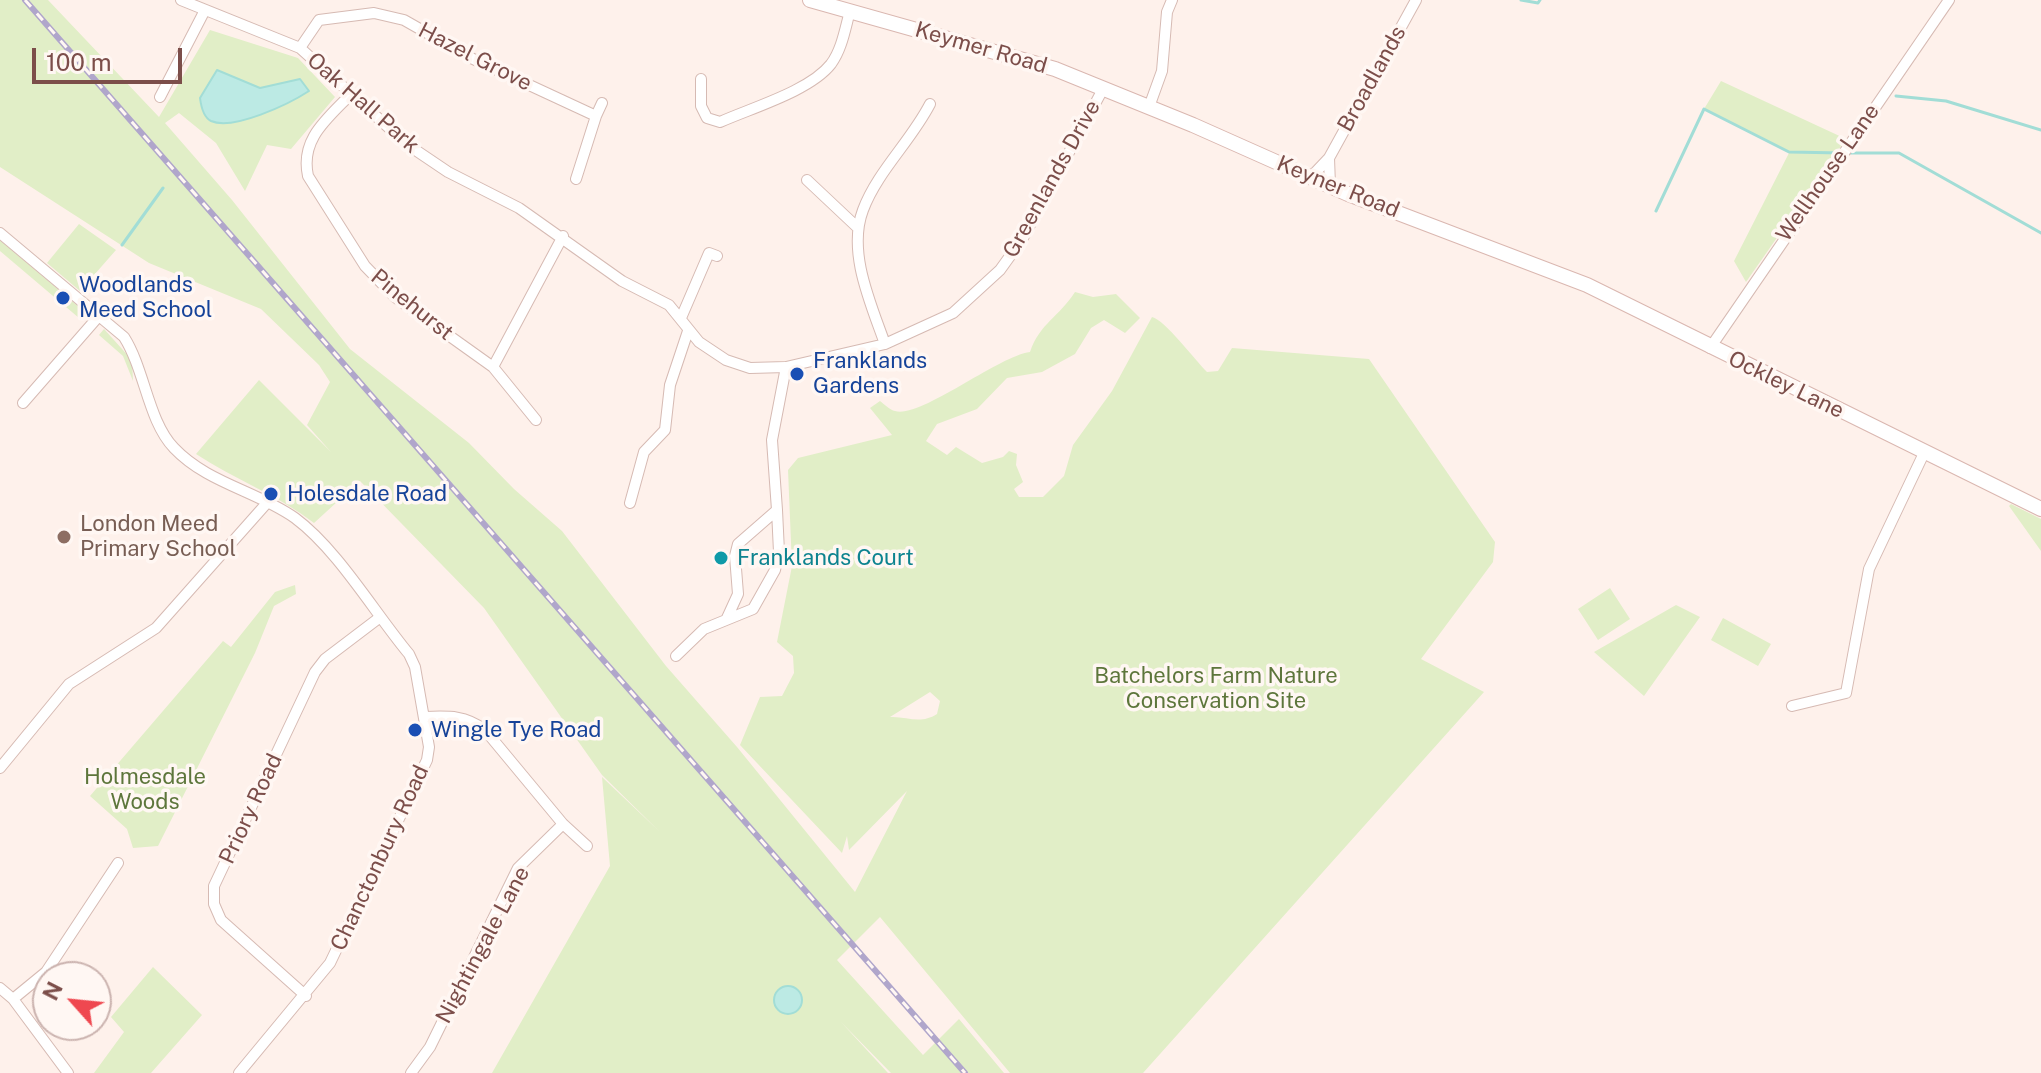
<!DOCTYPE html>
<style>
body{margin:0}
#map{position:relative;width:2041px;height:1073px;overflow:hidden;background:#fef1eb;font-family:"Public Sans",sans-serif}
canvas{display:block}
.north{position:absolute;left:32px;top:961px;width:80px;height:80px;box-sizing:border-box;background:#fff7f3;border:2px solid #cbb3af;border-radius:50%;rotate:297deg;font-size:22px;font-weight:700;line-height:32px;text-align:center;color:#7c4e4a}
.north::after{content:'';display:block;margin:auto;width:28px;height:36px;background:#ef4850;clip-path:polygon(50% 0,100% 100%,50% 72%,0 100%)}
.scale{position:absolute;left:32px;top:48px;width:150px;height:36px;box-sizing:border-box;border:4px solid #7c4e4a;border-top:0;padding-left:10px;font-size:24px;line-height:28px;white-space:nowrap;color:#7c4e4a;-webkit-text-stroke:6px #fff7f3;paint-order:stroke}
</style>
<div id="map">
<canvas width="2041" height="1073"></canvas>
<div class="north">N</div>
<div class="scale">100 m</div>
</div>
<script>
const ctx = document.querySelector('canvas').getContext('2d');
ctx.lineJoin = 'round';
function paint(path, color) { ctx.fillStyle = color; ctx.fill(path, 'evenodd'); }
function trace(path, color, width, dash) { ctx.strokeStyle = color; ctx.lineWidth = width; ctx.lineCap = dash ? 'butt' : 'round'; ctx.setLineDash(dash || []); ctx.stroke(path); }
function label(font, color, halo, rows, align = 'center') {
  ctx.font = font + ' "Public Sans",sans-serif'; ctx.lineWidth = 7; ctx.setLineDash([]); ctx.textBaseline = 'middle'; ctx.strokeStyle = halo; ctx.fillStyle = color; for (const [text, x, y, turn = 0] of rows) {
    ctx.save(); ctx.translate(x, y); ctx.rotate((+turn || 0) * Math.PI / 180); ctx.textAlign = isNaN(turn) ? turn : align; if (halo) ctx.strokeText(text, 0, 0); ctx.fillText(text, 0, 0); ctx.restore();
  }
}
paint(new Path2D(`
 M0,0h48l111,117 51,-87 88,28 37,39 -44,52 -24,-4 -22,46 -29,-48 -37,-30 -14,10 67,77 118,149 119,94 45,46 48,42 104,135 71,81 118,145 52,-101 -58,59 -2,-14 -5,17 -102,-108 20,-48 22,-1 12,-23 -1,-17 -16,-14 15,-76 -4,-96 10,-12 94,-23 -22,-27 10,-7c4,3 10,9 15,10 25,8 103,-55 135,-59 10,-29 29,-35 45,-60l18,5 23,-3 24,24 -15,15 -21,-13 -13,8 -16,26 -33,18 -35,6 -30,31 -40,15 -11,17 21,14 9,-8 26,16 21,-6 6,-6 8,3 -1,11 7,17 -9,7 5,8h24l21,-21 9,-31 39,-54 40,-74c13,3 42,42 55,55l11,-1 14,-23 137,11 126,183 -2,20 -72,97 63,33 -341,381h-133l-130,-156 -43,43 86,95 36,-36 45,54h-113l-50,-51 47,51h-396l118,-207 -8,-89 58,55 -58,-57 -118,-167 -124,-127 -46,42c-36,-28 -80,-44 -118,-69l63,-74 72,72 -24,-27 23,-43 -11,-17 -58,-56 -112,-46 -149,-96zM930,692l10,9 -3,13c-17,11 -30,2 -47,3z
 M1721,81l125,58 -100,143 -12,-21 55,-108 -85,-44z
 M79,224l37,26 -36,41 -33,-28z
 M0,240l85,72 -6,6 -79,-67z
 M104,329l28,31 1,21 -10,-25 -24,-21z
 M2011,504l30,15v32l-32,-45z
 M295,585l1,9 -22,12 -19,47 -97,193 -25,2 -6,-19 -37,-33 133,-155 8,6 44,-55z
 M1610,588l20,31 -32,21 -20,-31z
 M1676,605l24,12 -56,79 -50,-44z
 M1723,618l48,26 -13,22 -47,-26z
 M153,967l49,48 -51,58h-57l30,-41 -13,-15z`), '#e1eec7');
const water = new Path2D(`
 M217,70l43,18 40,-9 9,12c-20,13 -76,40 -98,30 -8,-4 -10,-15 -11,-23z
 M774 1000a14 14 0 1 1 28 0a14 14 0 1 1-28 0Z`);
paint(water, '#bceae4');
trace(water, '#a2ddd6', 2);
trace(new Path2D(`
 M1521,0l17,3 2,-3
 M1896,96l50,5 95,29
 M1850,153h49l142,80
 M1656,211l48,-102 85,43 53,1
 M122,245l41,-57`), '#a2ddd6', 3);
const street = new Path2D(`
 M181,0l119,48 108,97 40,27 71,36 103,73 47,24 30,37 27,18 24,8 36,-1 99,-23 68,-31 47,-43 23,-32 80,-149
 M300,48l19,-28 55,-7 30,7 67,38 125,58 -20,63
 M701,79v27l6,12 13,4c31,-14 90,-31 111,-58 11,-15 14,-35 19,-53
 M351,94c-24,25 -51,45 -43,82l57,90 30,31 98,70 43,53
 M160,97l45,-87
 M1149,107l13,-36 5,-59 5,-12
 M596,116l6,-13
 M1329,158l1,27
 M1311,177l18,-19 87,-158
 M807,180l51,48
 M0,233l124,104c21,33 24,84 50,111 33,35 83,43 121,70 43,32 79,94 114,136l6,13 14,80 -2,13 -97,203 -91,110
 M681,318l28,-65 8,3
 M885,344c-14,-40 -38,-92 -22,-134 14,-38 48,-69 67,-106
 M1710,348l239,-348
 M493,367l70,-131
 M23,403l75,-86
 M630,503l14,-51 21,-22 5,-45 18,-54
 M727,618l11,-24 -3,-38 3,-12 39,-34 -5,-70 14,-73
 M676,656l28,-27 49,-20 22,-39 4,-18 -2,-42
 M1792,706l54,-13 23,-124 56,-118
 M424,717c25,-1 41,-2 61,13l78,94 24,22
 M0,768l69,-84 87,-56 110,-124
 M0,988l13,11 55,74
 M306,996l-85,-76 -7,-16v-18l101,-214 10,-13 54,-41
 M13,999l33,-27 72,-109
 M411,1073l19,-26 88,-179 45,-44`);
const secondary = new Path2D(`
 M810,0l245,69 138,56 155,69 239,91 454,224`);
trace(street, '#d6bab3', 12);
trace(secondary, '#dab7b0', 16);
trace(street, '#fff', 10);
trace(secondary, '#fff', 14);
const rail = new Path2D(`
 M25,0l940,1073`);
trace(rail, '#b0a6cb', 6);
trace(rail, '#fff7f3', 3, [9]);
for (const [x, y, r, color] of [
 [63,298,8,"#1a4fb4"],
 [797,374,8,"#1a4fb4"],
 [271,494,8,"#1a4fb4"],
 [64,537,8,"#8d6e63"],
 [721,558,8,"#0f9aa8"],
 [415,730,8,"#1a4fb4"]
]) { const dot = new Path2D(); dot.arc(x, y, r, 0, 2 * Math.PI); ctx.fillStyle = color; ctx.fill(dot); trace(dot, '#fff7f3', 3); }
label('22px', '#7c4e4a', '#fff7f3', [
 ["Keymer Road",981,48,16],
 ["Hazel Grove",475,57,27],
 ["Broadlands",1372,79,-61],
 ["Oak Hall Park",363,103,41],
 ["Wellhouse Lane",1828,173,-55],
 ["Greenlands Drive",1052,179,-61],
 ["Keyner Road",1338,187,22],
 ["Pinehurst",412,305,39],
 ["Ockley Lane",1786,385,26],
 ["Priory Road",251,809,-65],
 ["Chanctonbury Road",380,858,-65],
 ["Nightingale Lane",483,945,-62]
]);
label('22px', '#164399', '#fff7f3', [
 ["Woodlands",79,285],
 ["Meed School",79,310],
 ["Franklands",813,361],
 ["Gardens",813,386],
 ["Holesdale Road",287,494],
 ["Wingle Tye Road",431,730]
], 'left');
label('22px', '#785e54', '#fff7f3', [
 ["London Meed",80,524],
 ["Primary School",80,549]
], 'left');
label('22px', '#0d838f', '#fff7f3', [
 ["Franklands Court",737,558]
], 'left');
label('22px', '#5d763b', '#fff7f3', [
 ["Batchelors Farm Nature",1216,676],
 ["Conservation Site",1216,701],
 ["Holmesdale",145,777],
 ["Woods",145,802]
]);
</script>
